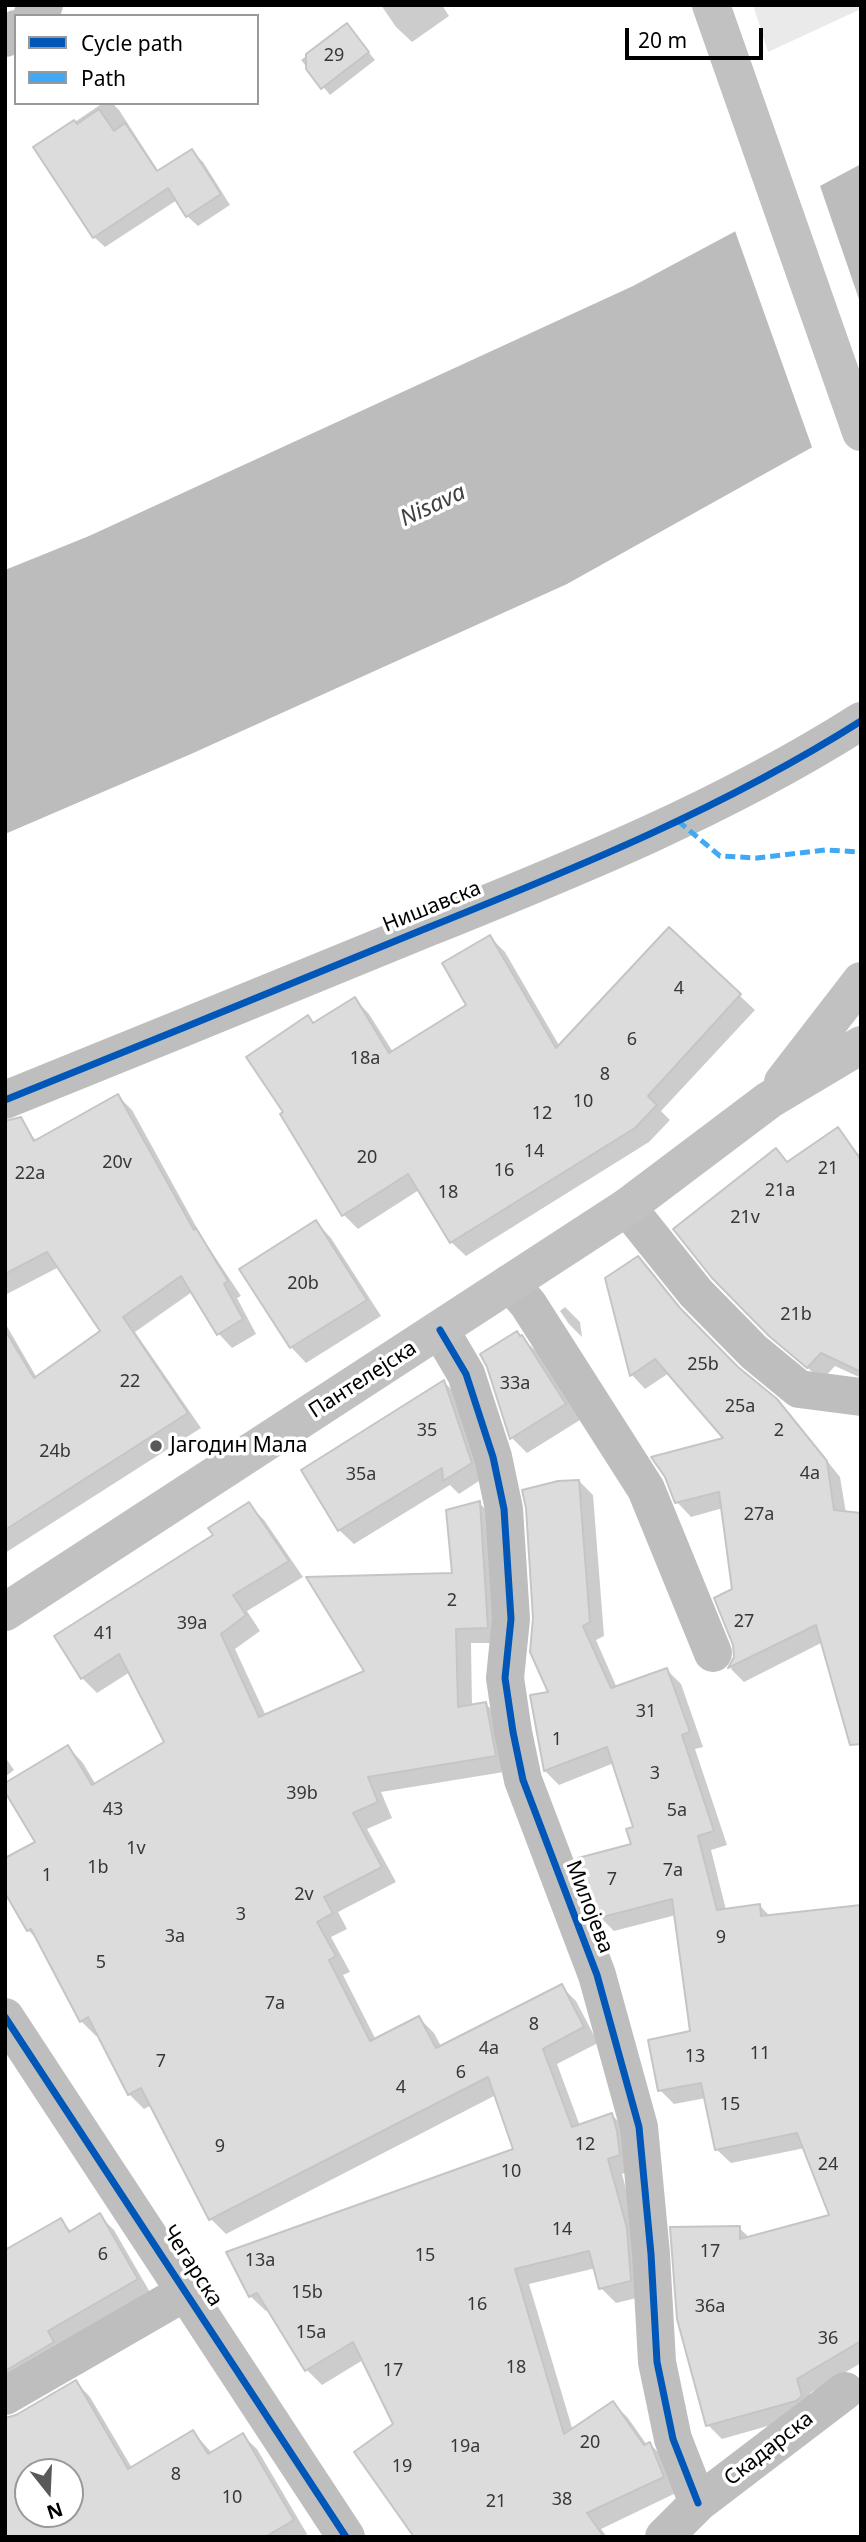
<!DOCTYPE html>
<meta charset="utf-8">
<style>
body{margin:0}
#map{position:relative;width:866px;height:2542px;overflow:hidden;background:#fff;font-family:"Noto Sans",sans-serif}
canvas{display:block}
.frame{position:absolute;inset:0;border:7px solid #000;pointer-events:none}
.legend{position:absolute;left:14px;top:14px;width:245px;height:91px;box-sizing:border-box;background:#fff;border:2px solid #999;margin:0;padding:9px 12px;list-style:none;font-size:21px;color:#000}
.legend li{display:flex;align-items:center;gap:14px;height:35px}
.legend b{width:35px;border:2px solid #999}
.north{position:absolute;left:14px;top:2458px;width:70px;height:70px;box-sizing:border-box;background:#fff;border:2px solid #999;border-radius:50%;rotate:162deg;font-size:19px;font-weight:700;line-height:28px;text-align:center;color:#000}
.north::after{content:'';display:block;margin:auto;width:24px;height:32px;background:#595959;clip-path:polygon(50% 0,100% 100%,50% 72%,0 100%)}
.scale{position:absolute;left:625px;top:28px;width:138px;height:32px;box-sizing:border-box;border:4px solid #000;border-top:0;padding-left:9px;font-size:21px;line-height:24px;white-space:nowrap;color:#000;-webkit-text-stroke:5px #fff;paint-order:stroke}
</style>
<div id="map">
<canvas width="866" height="2542"></canvas>
<div class="frame"></div>
<ul class="legend">
<li><b style="height:9px;background:#0057b8"></b>Cycle path</li>
<li><b style="height:9px;background:#3fa9f5"></b>Path</li>
</ul>
<div class="north">N</div>
<div class="scale">20 m</div>
</div>
<script>
const ctx = document.querySelector('canvas').getContext('2d');
ctx.lineJoin = 'round';
function paint(path, color) { ctx.fillStyle = color; ctx.fill(path, 'evenodd'); }
function trace(path, color, width, dash) { ctx.strokeStyle = color; ctx.lineWidth = width; ctx.lineCap = dash ? 'butt' : 'round'; ctx.setLineDash(dash || []); ctx.stroke(path); }
function label(font, color, halo, rows, align = 'center') {
  ctx.font = font + ' "Noto Sans",sans-serif'; ctx.lineWidth = 7; ctx.setLineDash([]); ctx.textBaseline = 'middle'; ctx.strokeStyle = halo; ctx.fillStyle = color; for (const [text, x, y, turn = 0] of rows) {
    ctx.save(); ctx.translate(x, y); ctx.rotate((+turn || 0) * Math.PI / 180); ctx.textAlign = isNaN(turn) ? turn : align; if (halo) ctx.strokeText(text, 0, 0); ctx.fillText(text, 0, 0); ctx.restore();
  }
}
paint(new Path2D(`
 M753,5h108v4l-93,43z`), '#eaeaea');
paint(new Path2D(`
 M861,164v256l-294,164 -376,170 -186,80v-264l84,-34 544,-250z`), '#bcbcbc');
paint(new Path2D(`
 M819,183l42,122v119l-48,26 -79,-222z`), '#fff');
paint(new Path2D(`
 M381,5h61l7,11 -37,26 -16,-15z
 M347,26l28,34 -45,35 -29,-35z
 M103,103h9l7,7 40,62 33,-21 11,11 27,43 -32,21 -11,-10 -10,-16 -72,47 -11,-10 -58,-89z
 M669,930l86,80 -94,101 9,9 -21,22 -183,114 -15,-14 -32,-52 -61,39 -14,-14 -58,-102 22,-96 7,7 40,-25 14,15 24,38 75,-47 22,-68 15,15 55,95z
 M118,1096l14,14 71,129 38,57 -4,2 19,36 -24,14 -14,-15 -26,-41 -57,40 66,96 -196,125v-230l32,55 66,-46 -44,-65 -54,28v-89l23,-73 9,8z
 M838,1130l23,27v221l-26,-12 -13,14 -37,-31 -71,-72 62,-126 12,12z
 M316,1222l15,16 50,78 -75,47 -15,-16z
 M638,1258l56,67 45,45 52,46 49,61 6,36 -23,129 -79,40 -13,-13 5,-12 -2,-67 -11,-82 -32,9 -14,-15 50,-63 -58,-66 -24,16 -13,-14 -25,-96z
 M565,1307l15,15 2,15 -13,-13 -9,-13z
 M521,1337l16,15 43,68 -53,33 -15,-15 -24,-71z
 M444,1382l14,14 27,81 -26,17 -9,-9 -96,59 -15,-14z
 M579,1481l14,14 11,141 -8,4 21,48 50,-18 14,14 22,63 -8,2 32,96 -16,5 15,60 33,-5 11,11 91,-8v455l-51,30v21l-88,25 -14,-14 31,-197 11,10 81,-22 -26,-68 -74,15 -15,-14 -10,-51 -32,6 -14,-14 32,-58 -16,-117 -62,16 -14,-14 33,-72 2,-17 -21,-65 -55,22 -14,-14 -13,-74 18,-3z
 M479,1503l16,15 8,125h-32l1,63 14,-2 15,15 9,52 -129,21 11,26 -25,11 29,53 -58,30 9,17 -16,8 19,35 -7,3 33,65 43,-22 15,15 8,15 119,-62 15,15 22,42 -41,21 23,62 32,-11 15,15 7,40 -12,4 19,70 4,52 -29,7 -15,-15 -5,-20 -67,16 44,147 40,-28 15,15 19,27 3,-1 15,15 13,33 -77,37 6,8h-191l-21,-112 -32,-65 -41,25 -15,-15 -38,-61 -3,2 -16,-15 266,-146 -20,-55 -270,139 -15,-15 -59,-114 -8,4 -15,-15 -31,-59 -2,1 -15,-15 -41,-79 -12,-12 9,-88 31,-95 15,16 13,22 71,-42 -37,-71 -33,21 -15,-15 133,-142 34,-31 15,15 39,57 -56,34 13,20 -25,18 31,67 100,-44 88,-97z
 M5,1757l9,13 -9,7z
 M100,2216l14,14 37,64 -146,100v-151l4,7 51,-30 12,12z
 M76,2382l14,15 42,71 61,-36 19,21 30,-18 15,14 50,85 -4,3h-298l11,-120zM28,2472h42v42h-42z`), '#0003');
const building = new Path2D(`
 M347,23l22,29 -48,37 -15,-20v-15z
 M99,109l15,22 11,-8 32,48 35,-22 29,45 -35,23 -18,-29 -75,50 -60,-91 41,-27 3,4z
 M669,927l72,67 -93,102 9,9 -22,23 -185,115 -42,-69 -66,42 -62,-102 3,-2 -37,-55 62,-42 5,8 42,-26 34,56 77,-48 -24,-42 48,-28 66,113z
 M118,1094l76,136 2,-2 32,53 -4,3 19,35 -26,16 -36,-59 -58,41 65,96 -183,117v-200l29,48 66,-47 -53,-79 -42,22v-153l16,-4 13,24z
 M838,1127l23,33v212l-40,-19 -14,15 -38,-32 -57,-58 -39,-49 103,-81 11,14z
 M316,1220l51,80 -77,48 -51,-79z
 M638,1256l42,52 58,59 39,32 50,62 7,49 27,3v231l-11,1 -34,-120 -88,43 6,-11 -1,-12 -19,-47 18,-9 -13,-97 -44,11 -10,-26 -14,-20 72,-19 -68,-79 -25,17 -25,-98z
 M517,1331l3,5 2,-1 44,69 -56,35 -23,-72 -7,-13z
 M444,1380l28,83 -29,18 -1,-13 -104,63 -37,-61z
 M579,1480l11,142 -7,4 28,62 56,-20 23,64 -8,3 32,96 -16,5 19,74 43,-6 1,12 100,-11v436l-64,38 5,17 -6,5 -90,25 -29,-107 -7,-92 70,-1v13l89,-24 -32,-82 -82,17 -14,-67 -43,8 -10,-51 42,-9 -18,-132 -73,19 -21,-60 53,-14 -5,-15 7,-2 -26,-80 -63,24 -14,-76 18,-3 -18,-40 3,-34 -7,-110 -4,-18 36,-9z
 M480,1501l8,127 -32,1 2,78 28,-5 10,54 -128,21 10,25 -25,11 29,54 -58,30 9,16 -16,9 19,34 -7,4 41,81 49,-25 17,32 126,-64 22,43 -41,22 29,78 40,-14 5,18 3,24 -12,4 19,69 4,53 -32,8 -10,-38 -74,18 49,165 49,-33 31,44 6,-3 14,35 -77,36 17,24h-190l-60,-85 39,-28 -40,-82 -48,29 -48,-78 -8,4 -23,-45 287,-103 -25,-72 -279,143 -68,-132 -13,7 -40,-78 -8,5 -49,-93 -4,2 -22,-38v-35l30,-16 -30,-50v-9l63,-38 24,40 72,-43 -45,-88 -38,25 -27,-43 159,-101 -5,-7 41,-26 40,59 -56,34 13,20 -25,19 38,83 105,-46 -58,-94 146,-4 -6,-63z
 M100,2213l38,66 -90,52 6,11 -49,29v-121l56,-32 8,14z
 M76,2380l52,89 65,-39 15,24 35,-21 51,87 -29,17h-260v-119l11,-3zM28,2472h42v42h-42z`);
paint(building, '#dcdcdc');
trace(building, '#c5c5c5', 2);
trace(new Path2D(`
 M32,16l12,-11
 M5,38l11,-9
 M5,1100c141,-57 281,-114 422,-172 149,-60 297,-120 434,-207
 M627,1207l69,86 58,59 45,37 62,8
 M510,1283l18,21 118,185 67,164
 M440,1330l26,44 27,83 11,52 7,110 -6,59 8,54 10,48 74,195 42,152 12,127 6,108 16,77 25,64
 M5,2017l341,520
 M5,2396l182,-105
 M664,2537l34,-34 147,-112`), '#bebebe', 38);
trace(new Path2D(`
 M711,5l150,427
 M783,1082l78,-101
 M5,1612l622,-405 142,-107 92,-55`), '#c1c1c1', 38);
trace(new Path2D(`
 M678,821l42,35 37,2 68,-8 36,2`), '#3fa9f5', 5, [10, 5]);
trace(new Path2D(`
 M5,1100c141,-57 281,-114 422,-172 149,-60 297,-120 434,-207
 M440,1330l26,44 27,83 11,52 7,110 -6,59 8,54 10,48 74,195 42,152 12,127 6,108 16,77 25,64
 M5,2017l341,520`), '#0057b8', 7);
for (const [x, y, r, color] of [
 [156,1446,7,"#595959"]
]) { const dot = new Path2D(); dot.arc(x, y, r, 0, 2 * Math.PI); ctx.fillStyle = color; ctx.fill(dot); trace(dot, '#fff', 2.5); }
label('18px', '#373737', null, [
 ["29",334,56],
 ["4",679,989],
 ["6",632,1040],
 ["18a",365,1059],
 ["8",605,1075],
 ["10",583,1102],
 ["12",542,1114],
 ["14",534,1152],
 ["20",367,1158],
 ["20v",117,1163],
 ["21",828,1169],
 ["16",504,1171],
 ["22a",30,1174],
 ["21a",780,1191],
 ["18",448,1193],
 ["21v",745,1218],
 ["20b",303,1284],
 ["21b",796,1315],
 ["25b",703,1365],
 ["22",130,1382],
 ["33a",515,1384],
 ["25a",740,1407],
 ["35",427,1431],
 ["2",779,1431],
 ["24b",55,1452],
 ["4a",810,1474],
 ["35a",361,1475],
 ["27a",759,1515],
 ["2",452,1601],
 ["27",744,1622],
 ["39a",192,1624],
 ["41",104,1634],
 ["31",646,1712],
 ["1",557,1740],
 ["3",655,1774],
 ["39b",302,1794],
 ["43",113,1810],
 ["5a",677,1811],
 ["1v",136,1849],
 ["1b",98,1868],
 ["7a",673,1871],
 ["1",47,1876],
 ["7",612,1880],
 ["2v",304,1895],
 ["3",241,1915],
 ["3a",175,1937],
 ["9",721,1938],
 ["5",101,1963],
 ["7a",275,2004],
 ["8",534,2025],
 ["4a",489,2049],
 ["11",760,2054],
 ["13",695,2057],
 ["7",161,2062],
 ["6",461,2073],
 ["4",401,2088],
 ["15",730,2105],
 ["12",585,2145],
 ["9",220,2147],
 ["24",828,2165],
 ["10",511,2172],
 ["14",562,2230],
 ["17",710,2252],
 ["6",103,2255],
 ["15",425,2256],
 ["13a",260,2261],
 ["15b",307,2293],
 ["16",477,2305],
 ["36a",710,2307],
 ["15a",311,2333],
 ["36",828,2339],
 ["18",516,2368],
 ["17",393,2371],
 ["20",590,2443],
 ["19a",465,2447],
 ["19",402,2467],
 ["8",176,2475],
 ["10",232,2498],
 ["38",562,2500],
 ["21",496,2502]
]);
label('21px', '#000', '#fff', [
 ["Нишавска",432,907,-22],
 ["Пантелејска",363,1380,-33],
 ["Милојева",589,1907,69],
 ["Чегарска",192,2266,57],
 ["Скадарска",769,2449,-38]
]);
label('21px', '#000', '#fff', [
 ["Јагодин Мала",170,1446]
], 'left');
label('italic 23px', '#404040', '#fff', [
 ["Nisava",433,506,-25]
]);
</script>
